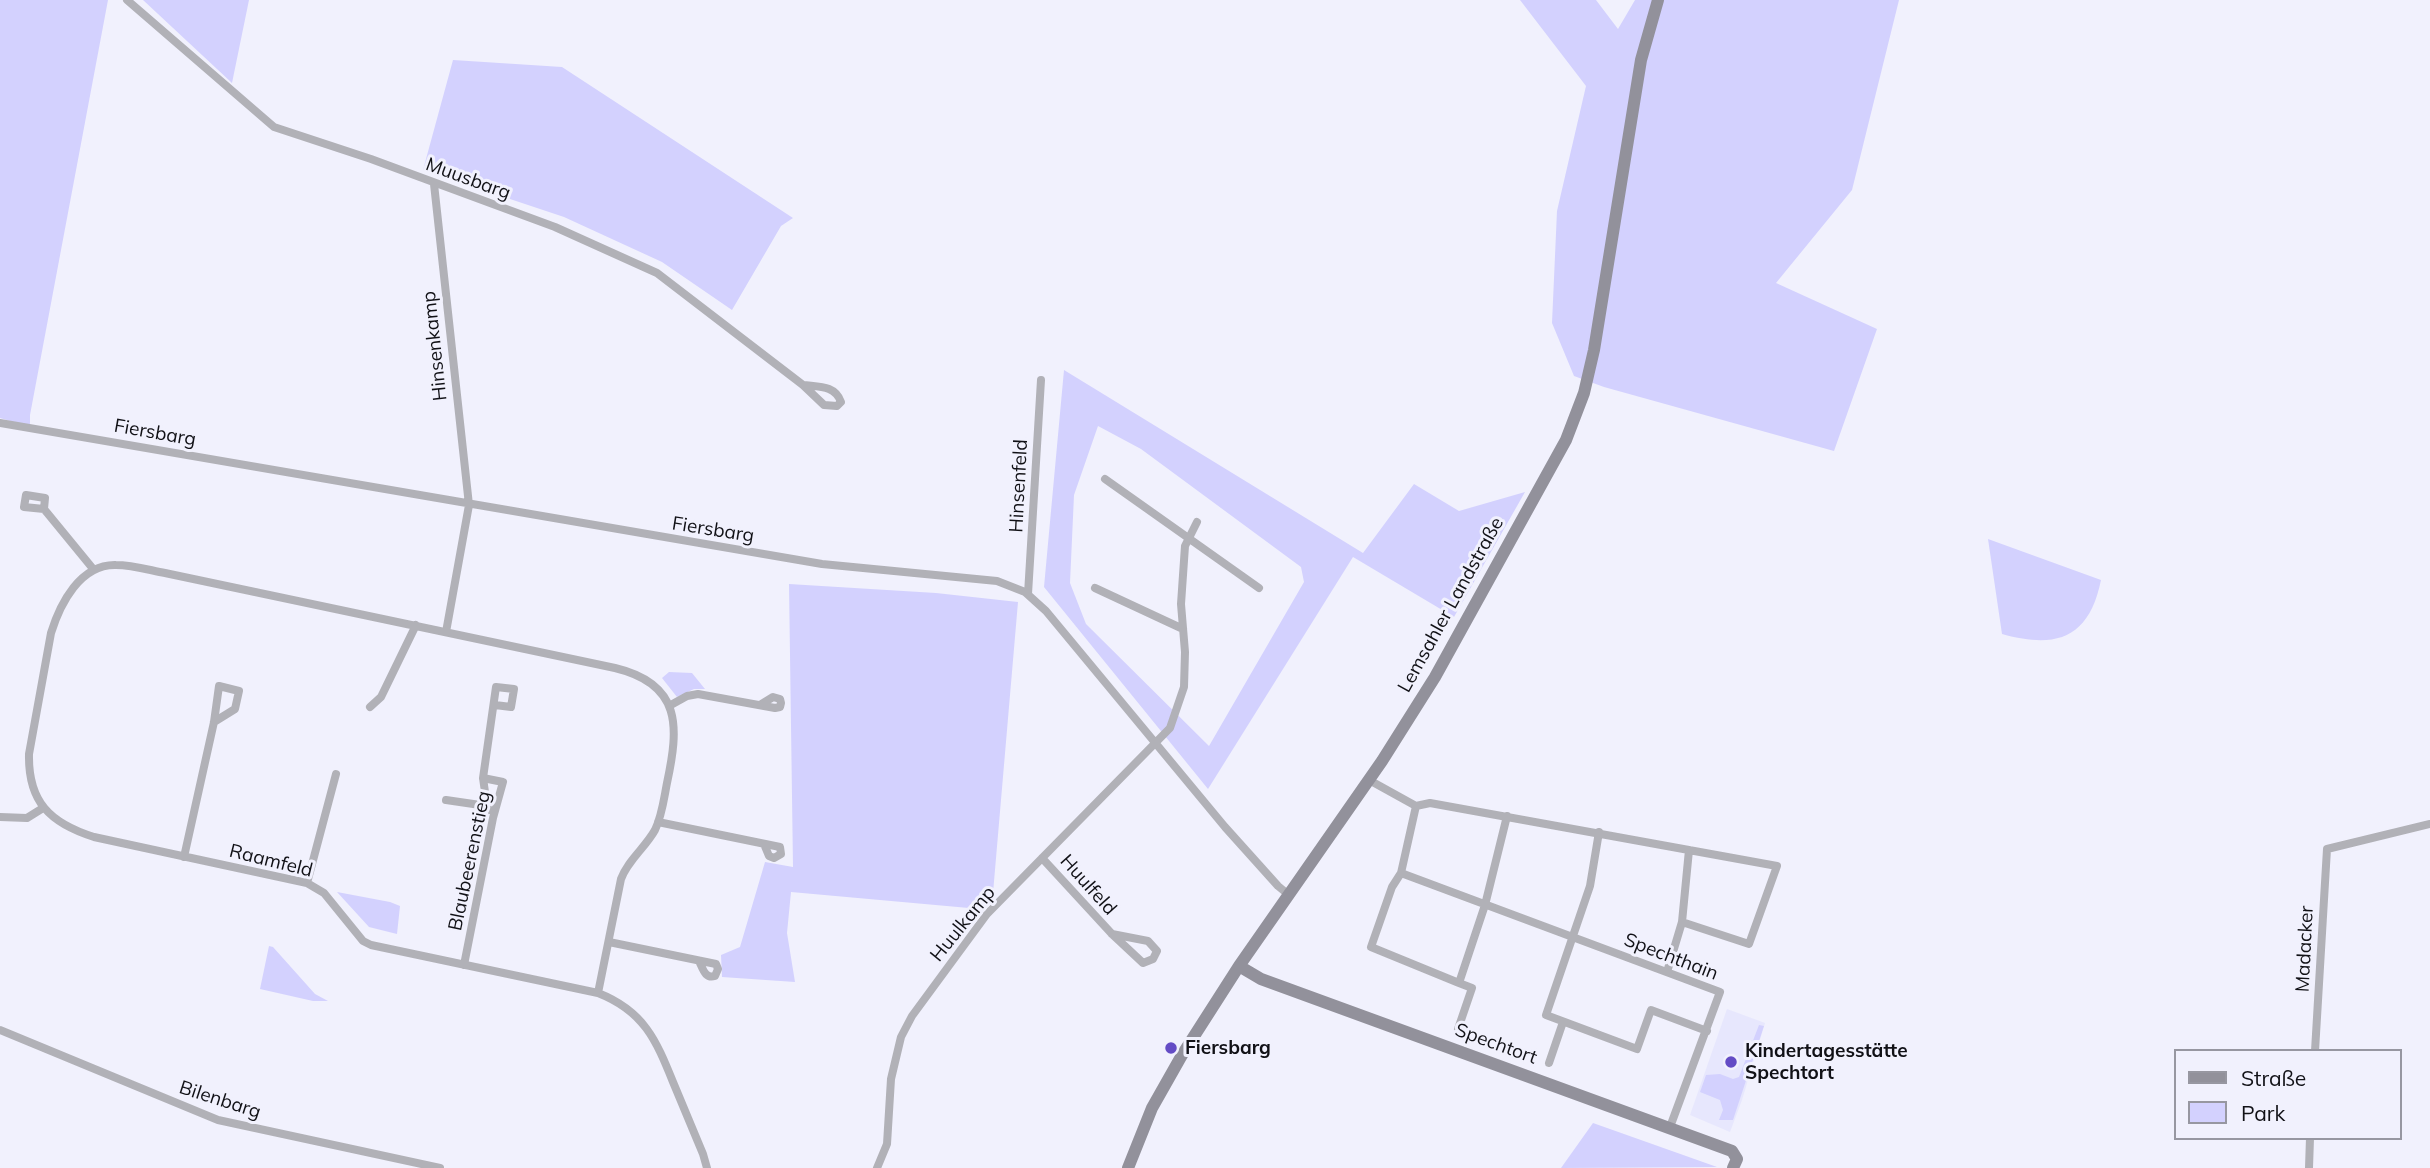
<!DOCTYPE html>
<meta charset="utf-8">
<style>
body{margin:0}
#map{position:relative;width:2430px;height:1168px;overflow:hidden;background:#f1f1fd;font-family:Mulish,sans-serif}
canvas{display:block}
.legend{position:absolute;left:2174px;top:1049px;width:228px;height:91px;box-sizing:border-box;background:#f1f1fd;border:2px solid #9797a1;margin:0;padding:9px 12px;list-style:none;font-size:21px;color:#111116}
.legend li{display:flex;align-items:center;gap:14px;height:35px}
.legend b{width:35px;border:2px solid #9797a1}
</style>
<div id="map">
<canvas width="2430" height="1168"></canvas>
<ul class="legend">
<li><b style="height:9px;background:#92919b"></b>Straße</li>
<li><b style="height:19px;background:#d3d1fe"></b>Park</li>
</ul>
</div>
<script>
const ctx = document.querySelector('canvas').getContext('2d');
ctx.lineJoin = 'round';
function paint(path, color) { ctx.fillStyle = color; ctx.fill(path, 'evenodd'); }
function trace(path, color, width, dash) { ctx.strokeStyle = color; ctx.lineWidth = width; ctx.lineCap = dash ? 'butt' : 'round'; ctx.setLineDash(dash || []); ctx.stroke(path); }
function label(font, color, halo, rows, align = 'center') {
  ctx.font = font + ' Mulish,sans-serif'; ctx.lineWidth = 6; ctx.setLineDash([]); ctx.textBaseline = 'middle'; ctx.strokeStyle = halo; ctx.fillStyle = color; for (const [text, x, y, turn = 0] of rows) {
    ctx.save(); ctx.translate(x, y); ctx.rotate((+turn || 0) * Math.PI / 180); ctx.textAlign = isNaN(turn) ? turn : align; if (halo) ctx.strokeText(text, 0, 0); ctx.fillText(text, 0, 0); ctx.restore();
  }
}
paint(new Path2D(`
 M1727,1009l38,14 -23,77 -12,32 -40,-17z`), '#e7e7fd');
paint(new Path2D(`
 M0,0h108l-78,415v12l-30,-9z
 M143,0h106l-17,83z
 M1520,0h76l22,29 17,-29h264l-47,190 -76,93 101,46 -43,122 -230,-64 -30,-11 -22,-53 5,-112 29,-125z
 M453,60l109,7 231,151 -12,8 -49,84 -70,-48 -98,-45 -141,-47z
 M1064,370l299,183 51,-69 45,27 66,-19 -71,125 -101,-60 -145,232 -164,-202zM1098,426l43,23 160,118 3,15 -95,164 -123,-122 -16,-41 4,-88z
 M1988,539l113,41c-12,59 -45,69 -99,54z
 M789,584l147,9 82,9 -25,291 -13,16 -189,-17 -4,41 8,49 -73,-5 -1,-22 19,-8 25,-85 28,5z
 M669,672l23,1 13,16h-11l-17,8 -15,-19z
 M337,892l53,10 10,4 -3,28 -28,-7z
 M269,946l4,1 42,47 13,7h-15l-53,-12z
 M1759,1025l5,1 -31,94h-14l4,-10 -3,-10 -20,-8 6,-17 14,-1 13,5 6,-2z
 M1593,1123l124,44 -156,1z`), '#d3d1fe');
trace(new Path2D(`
 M127,0l147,127 97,32 184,68 102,46 146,112 21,20 13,1 4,-4c-6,-17 -22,-15 -38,-17
 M434,184l35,321 -23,127
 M0,423l822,141 175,17 28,11 21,19 179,216 53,59 11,9
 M1105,479l154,109
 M44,509l-20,-2 2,-12 19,3 -1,11 50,61
 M1095,588l88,41
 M1028,594l13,-214
 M669,706l18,-10 11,-2 77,14 5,-1 1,-4 -1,-4 -7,-2 -13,8
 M370,707l11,-10 35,-72
 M1369,780l47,26 -15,67 319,119 -50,135
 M446,800l41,6 2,4
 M487,806l-4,-28 13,-91 18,2 -3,18 -16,-2
 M1416,806l14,-3 347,63 -28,78 -67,-22 7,-72
 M0,817l27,1 16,-10
 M658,822l122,25 1,7 -7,4 -5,-2 -5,-12
 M1599,832l-9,54 -44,129 91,34 14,-39 56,21
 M184,857l30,-135 5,-36 20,5 -4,18 -21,13
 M1042,858l70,76 31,29 10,-4 4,-8 -9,-10 -36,-7
 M1401,873l-9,14 -21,60 88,36 26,-78 22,-89
 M307,883l29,-109
 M609,942l107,22 2,5 -3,7c-10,3 -12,-7 -16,-15
 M464,965l29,-147 10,-36 -20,-4
 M1667,972l15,-50
 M598,993l23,-114c7,-19 24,-31 34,-49 7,-14 9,-32 12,-47 12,-56 15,-99 -52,-115l-450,-95c-16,-3 -33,-8 -49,-8 -36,-1 -56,39 -65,68l-22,121c-1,48 21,69 65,83l213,46 17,10 39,48 8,4 227,48c46,18 58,47 75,89 10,24 20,48 30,72l4,14
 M1458,1029l14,-41 -13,-5
 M0,1030l218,90 222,48
 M2315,1051l12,-202 103,-25
 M1549,1063l14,-41
 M877,1168l10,-24 4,-65 10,-42 11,-21 75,-102 183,-186 14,-41 1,-35 -4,-48 4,-58 12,-24
 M2309,1168l1,-30`), '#b1b1b7', 8);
trace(new Path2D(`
 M1239,966l22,13 471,172 5,8 -4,9
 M1128,1168l24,-60 30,-53 57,-89 143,-205 53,-84 131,-237 18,-47 10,-43 47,-290 17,-60`), '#92919b', 12);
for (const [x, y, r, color] of [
 [1171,1048,7,"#644cc5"],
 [1731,1062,7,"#644cc5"]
]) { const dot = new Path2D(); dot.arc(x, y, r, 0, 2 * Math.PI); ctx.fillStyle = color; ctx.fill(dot); trace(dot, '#f1f1fd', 2.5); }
label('19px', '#111116', '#f1f1fd', [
 ["Muusbarg",468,179,20],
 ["Hinsenkamp",435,346,-96],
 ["Fiersbarg",155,433,10],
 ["Hinsenfeld",1019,486,-87],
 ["Fiersbarg",713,530,9],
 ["Lemsahler Landstraße",1451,605,-61],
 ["Raamfeld",271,861,14],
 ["Blaubeerenstieg",470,861,-78],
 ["Huulfeld",1088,885,48],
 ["Huulkamp",963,924,-51],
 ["Madacker",2305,949,-87],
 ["Spechthain",1671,957,21],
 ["Spechtort",1496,1044,20],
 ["Bilenbarg",220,1100,18]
]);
label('bold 19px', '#111116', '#f1f1fd', [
 ["Fiersbarg",1185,1048],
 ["Kindertagesstätte",1745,1051],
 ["Spechtort",1745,1073]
], 'left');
</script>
